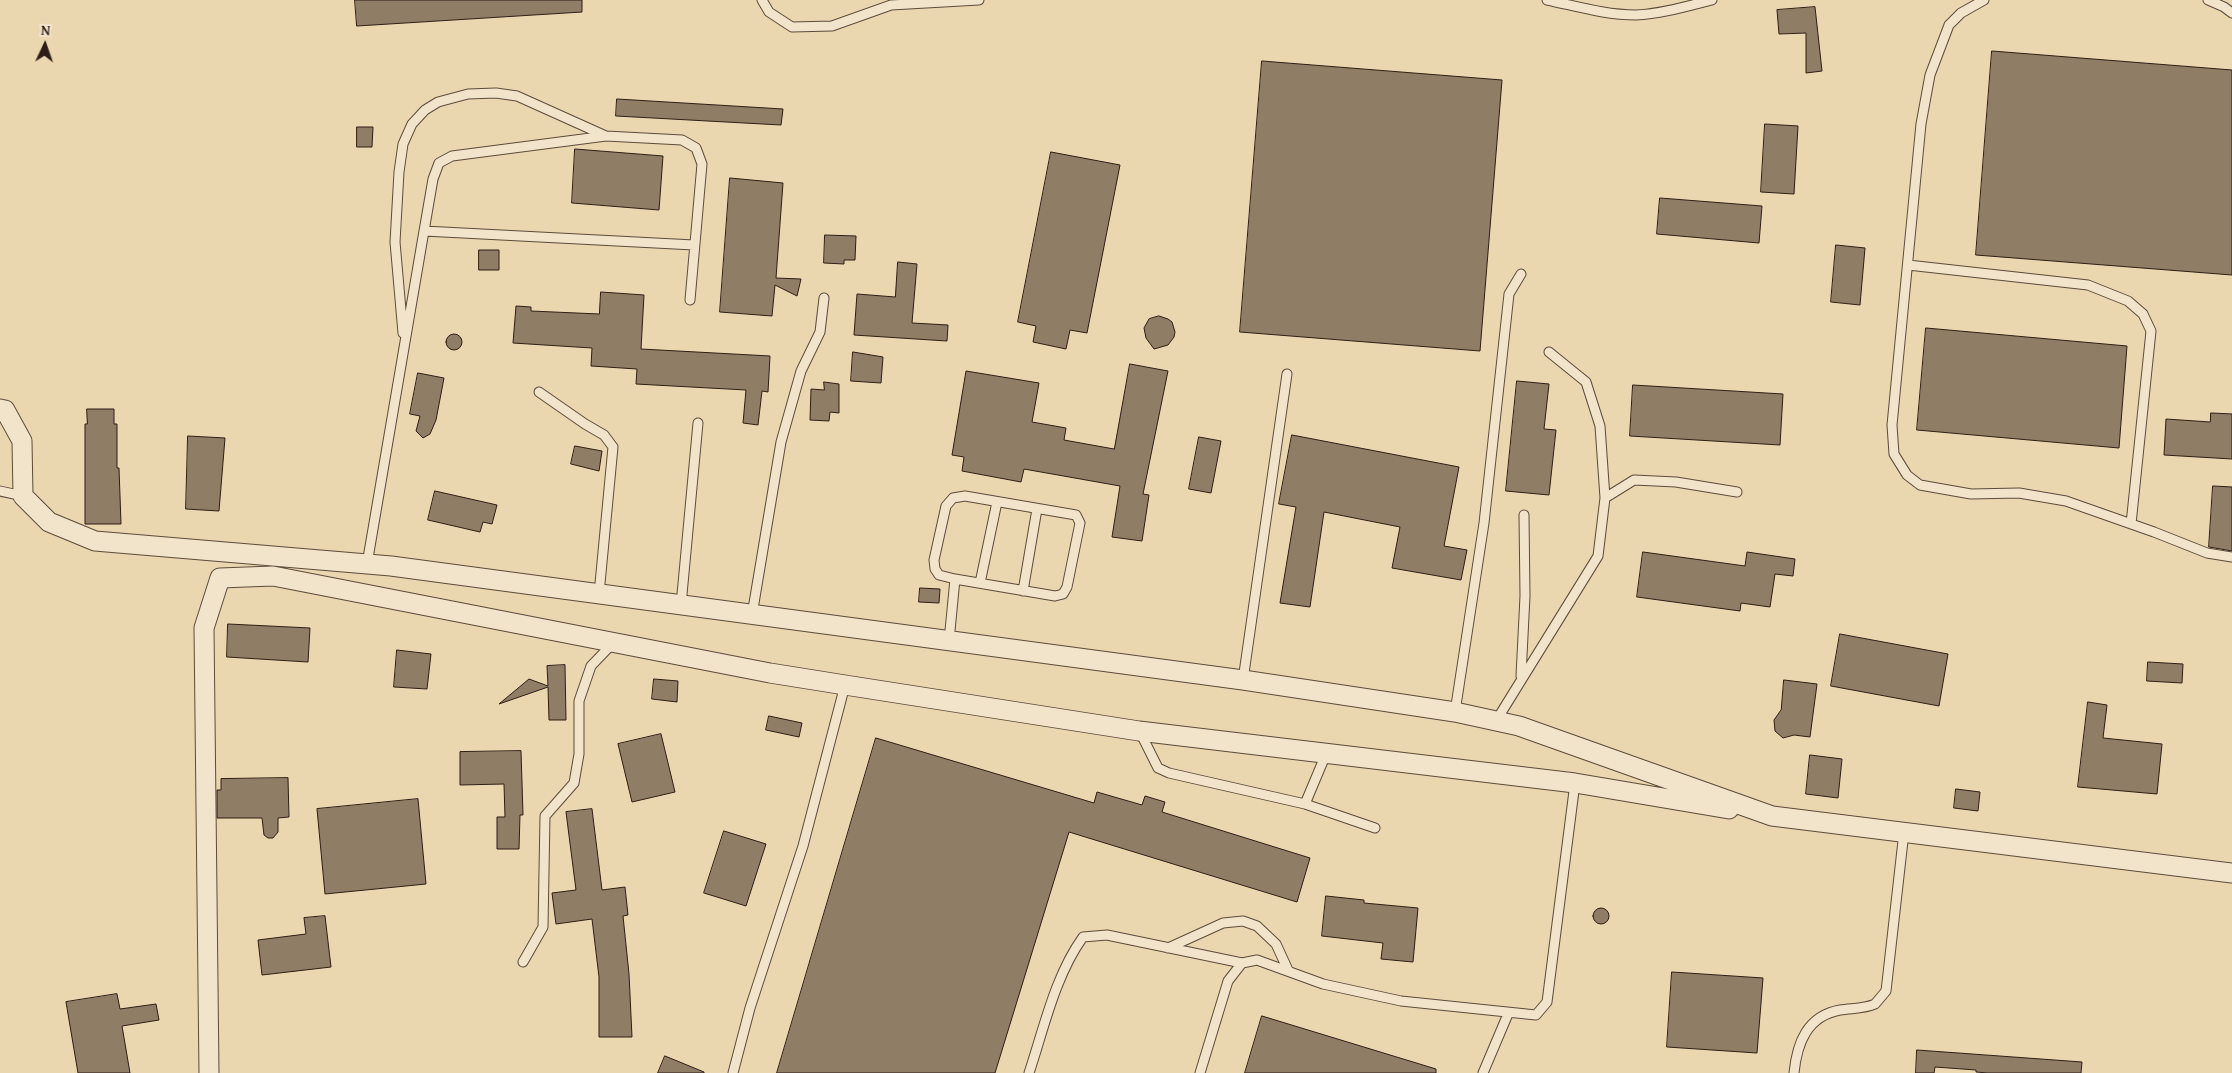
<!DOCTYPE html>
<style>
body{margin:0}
#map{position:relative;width:2232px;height:1073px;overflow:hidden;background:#ead6af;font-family:"Gentium Book Plus",serif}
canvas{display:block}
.north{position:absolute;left:20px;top:20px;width:50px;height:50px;-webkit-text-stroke:4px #f1e4cb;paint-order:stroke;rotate:3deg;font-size:14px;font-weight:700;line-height:20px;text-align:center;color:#2e1d16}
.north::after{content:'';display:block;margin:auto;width:18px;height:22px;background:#2e1d16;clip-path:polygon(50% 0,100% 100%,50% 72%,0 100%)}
</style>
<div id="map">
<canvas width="2232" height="1073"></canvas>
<div class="north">N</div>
</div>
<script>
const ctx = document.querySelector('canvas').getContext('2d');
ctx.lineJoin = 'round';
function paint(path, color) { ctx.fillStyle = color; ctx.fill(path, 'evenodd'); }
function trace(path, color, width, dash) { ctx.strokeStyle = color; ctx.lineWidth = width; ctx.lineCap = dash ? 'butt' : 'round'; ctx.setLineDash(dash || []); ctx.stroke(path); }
const building = new Path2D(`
 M355,0h227v12l-225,14z
 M1815,7l7,64 -16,2v-40l-27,1 -2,-24z
 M1992,51l240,19v205l-256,-20z
 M1262,61l240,19 -22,271 -240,-19z
 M617,99l166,10 -2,16 -165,-9z
 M1765,124l33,2 -4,68 -33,-2z
 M357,127h16l-1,20h-15z
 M575,149l88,7 -4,54 -87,-7z
 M1051,152l69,13 -33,168 -17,-3 -4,19 -33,-7 3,-16 -18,-4z
 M730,178l53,5 -7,95 25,1 -4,17 -22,-11 -3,31 -52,-4z
 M1660,198l102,8 -3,37 -102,-9z
 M825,235l31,1 -1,24h-11v4l-20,-1z
 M1836,245l29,3 -5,57 -29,-3z
 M479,250h20v20h-20z
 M898,262l19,2 -5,59 36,2 -1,16 -93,-6 3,-41 38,3z
 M601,292l43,3 -3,54 129,7 -2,36 -6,-1 -4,34 -15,-2 3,-33 -110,-6 1,-15 -46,-3 1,-18 -79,-5 3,-37 15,1v4l68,3z
 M1159,316l9,3 4,3 3,10 -1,5 -6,8 -14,4 -8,-11 -2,-10 5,-9z
 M1926,328l201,18 -8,102 -202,-18z
 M446 342a8 8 0 1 1 16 0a8 8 0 1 1-16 0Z
 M853,352l30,5 -2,26 -30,-2z
 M1130,364l38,7 -25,123 6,1 -7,46 -30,-4 8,-51 -96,-17 -3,13 -59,-11 2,-14 -12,-2 14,-84 73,12 -7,39 34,6 -2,12 50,9z
 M418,373l26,5 -8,42 -6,14 -7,4 -7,-7 4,-15 -10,-2z
 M1517,381l32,3 -5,45 12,1 -7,65 -43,-4z
 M824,382l15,2v29l-9,-1 -1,9 -19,-1 1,-31 13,1z
 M1633,385l150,9 -3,51 -150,-9z
 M87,409h27v15h3v44h2l2,56h-36v-100h2z
 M2211,413l21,1v45l-68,-4 2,-36 44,3z
 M1292,435l167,32 -15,79 23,4 -6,30 -69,-12 8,-41 -76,-15 -14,95 -30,-4 16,-96 -17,-3z
 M188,436l37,2 -6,73 -33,-2z
 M1199,437l22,4 -10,52 -22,-4z
 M575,446l27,5 -3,20 -28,-7z
 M2213,486l19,1v64l-23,-4z
 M435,491l62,14 -5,19 -9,-2 -3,10 -52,-12z
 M1643,552l102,14 2,-14 48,7 -2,17 -18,-2 -5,33 -29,-4 -1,8 -103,-14z
 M920,588l20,1 -1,14 -20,-1z
 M228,624l82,4 -2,34 -81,-5z
 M1840,634l108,20 -9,52 -108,-20z
 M397,650l34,4 -4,35 -33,-2z
 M2148,662l35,2 -1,19 -35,-2z
 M565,665l1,55h-17l-1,-33 -49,17 30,-25 19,7 -1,-20z
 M654,679l24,2 -1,21 -25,-3z
 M1784,680l33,4 -7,53 -16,-2 -11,3 -8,-7 -1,-11 7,-10z
 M2088,702l19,3 -4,33 59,6 -5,50 -79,-7z
 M769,716l33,7 -3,14 -33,-7z
 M661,734l14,58 -43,10 -14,-58z
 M876,738l218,65 3,-11 45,13 3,-9 20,6 -3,10 148,46 -13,44 -228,-70 -74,241h-218z
 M521,751l2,64h-3l-1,34h-22v-32h8l-1,-33 -44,1v-33z
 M1810,755l32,4 -4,39 -32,-4z
 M288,778l1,39 -11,1v14l-5,6h-5l-4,-3 -2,-17h-45v-28h4v-11z
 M1956,789l24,3 -2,19 -24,-3z
 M418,799l8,85 -101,10 -8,-85z
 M592,809l10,81 23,-3 3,28 -5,1 6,58 3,63h-33v-60l-7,-58 -36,5 -4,-31 24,-3 -10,-78z
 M724,831l42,13 -20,62 -42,-13z
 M1326,896l38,4v3l54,5 -5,54 -32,-3 2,-16 -61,-7z
 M1593 916a8 8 0 1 1 16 0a8 8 0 1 1-16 0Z
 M325,916l6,51 -69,8 -4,-35 48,-6 -2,-16z
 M1672,972l91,6 -6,75 -90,-6z
 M117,994l3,15 36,-5 3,16 -37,6 8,47h-52l-12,-71z
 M1262,1016l174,53v4h-191z
 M1917,1050l165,12 -1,11h-93l-12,-1v-2l-41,-3 -1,6h-18z
 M665,1056l39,16v1h-46z`);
paint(building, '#907d66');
trace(building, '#2e1d16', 1);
const lane = new Path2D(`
 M762,0l7,12 23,15 40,-1 59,-21 88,-5
 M1547,0c29,6 58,15 89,15 25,-1 52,-9 76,-15
 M1984,0l-23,13 -12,12 -19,50 -9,49 -29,301 2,29 13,21 13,10 51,9 48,-1 47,8 88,31 53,21 25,4
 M2208,0l16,7 8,6
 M424,231l270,14
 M1908,265l180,20 40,16 15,13 8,17 -20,193
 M403,333l-8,-91 4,-70 4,-28 9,-20 13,-14 13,-8 30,-8 28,-1 21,3 89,40
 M539,392l46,32 19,11 9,12 -14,147
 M0,491l23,5
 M1605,498l29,-18 42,2 61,10
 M367,564l57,-333 9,-52 6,-16 13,-7 154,-20 76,4 14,8 6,16 -12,136
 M980,583l17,-81
 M1023,591l14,-82
 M681,605l17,-182
 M752,615l29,-173 20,-71 19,-39 4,-34
 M949,641l6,-62 100,17 8,-2 4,-7 13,-64 -4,-8 -111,-19 -12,2 -7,8 -12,54 1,9 4,6 16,4
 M1521,676l4,-80 -1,-81
 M1243,680l44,-306
 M1455,712l29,-189 25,-229 12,-20
 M1496,721l102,-165 7,-58 -5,-72 -14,-44 -37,-30
 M1140,732l18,36 11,5 136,31 21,-50
 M1305,804l70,24
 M1168,948l55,-25 20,-2 14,5 19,18 12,26
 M523,962l20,-35 2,-111 29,-33 5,-29v-53l12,-35 23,-24
 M733,1073l17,-65 53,-162 42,-161
 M1029,1073c15,-45 26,-97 54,-136l24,-2 135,28
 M1200,1073l28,-92 14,-18 15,-3 66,24 78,17 135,14 11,-13 28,-219
 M1483,1073l25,-59
 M1794,1073c3,-30 13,-57 46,-63 12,-2 24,-1 35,-6l11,-13 18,-159`);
const street = new Path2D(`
 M0,409l5,1 17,31 1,55 26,26 46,19 296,25 852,114 212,32 64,14 253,90 460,57
 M209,1073l-5,-445 16,-50 53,-2 497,97 75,12 294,46 436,52 154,26`);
trace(lane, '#5d4b3c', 11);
trace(street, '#5d4b3c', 21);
trace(lane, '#f1e4cb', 9);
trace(street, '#f1e4cb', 19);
</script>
